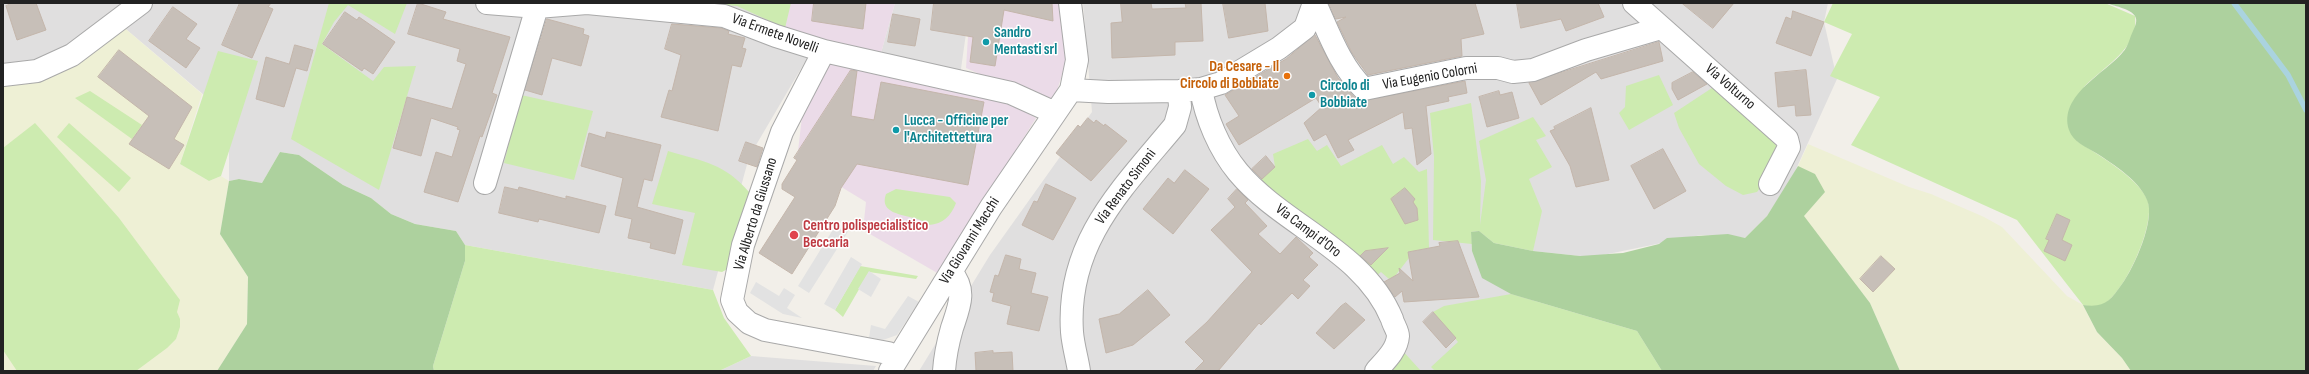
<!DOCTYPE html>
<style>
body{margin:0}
#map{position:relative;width:2309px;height:374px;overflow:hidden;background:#f2efe9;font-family:"Sofia Sans Condensed",sans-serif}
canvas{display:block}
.frame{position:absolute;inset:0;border:4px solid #222;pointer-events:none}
</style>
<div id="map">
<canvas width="2309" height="374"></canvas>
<div class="frame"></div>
</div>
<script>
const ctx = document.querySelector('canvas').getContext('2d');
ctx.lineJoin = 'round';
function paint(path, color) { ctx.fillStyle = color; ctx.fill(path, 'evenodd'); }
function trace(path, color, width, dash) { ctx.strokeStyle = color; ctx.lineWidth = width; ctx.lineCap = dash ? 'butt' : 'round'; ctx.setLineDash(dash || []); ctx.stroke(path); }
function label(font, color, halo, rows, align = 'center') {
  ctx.font = font + ' "Sofia Sans Condensed",sans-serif'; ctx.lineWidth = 3; ctx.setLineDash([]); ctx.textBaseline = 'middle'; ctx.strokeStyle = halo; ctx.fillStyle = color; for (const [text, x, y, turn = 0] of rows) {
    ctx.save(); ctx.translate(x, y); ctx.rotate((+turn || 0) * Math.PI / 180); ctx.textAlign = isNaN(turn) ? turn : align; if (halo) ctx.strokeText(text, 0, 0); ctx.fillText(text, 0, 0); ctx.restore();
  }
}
paint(new Path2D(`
 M3,3h787l19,52 -60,102 -36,133 -248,-45 -9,-14 -41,-7 -24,-10 -20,-16 -28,-13 -44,-30 -19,-3 -18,31 -23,-4 -10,2v-65l-108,-91 -118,55z
 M895,3l75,2 -10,71 -81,-16z
 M1083,3h745l-4,19 13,57 -45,99 -25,38 -22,22 -44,-3 -103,21h-18l-47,-5 -62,-19 1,19 65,52 -78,68h-540l71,-116 102,-143z
 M751,356l125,10 -3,5h-154z`), '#e0dfdf');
paint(new Path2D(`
 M790,3h105l-16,57 81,16 76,42 -97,156 -76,-44 3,-28 -69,-42 12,-105 -24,-27z
 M963,3h103l4,47 -18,56 -86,-38 4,-63z`), '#ebdbe8');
paint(new Path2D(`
 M121,25l81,69 -22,70 29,17 12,-5 8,5 -9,53 28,43 -1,47 -30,47h-214v-288z
 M1808,144l101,43 22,7 53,23 18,10 65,69 16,9 14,27 25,26 9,13h-231l-30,-68 -67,-87 -5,-50z`), '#eef0d5');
paint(new Path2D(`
 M329,3h78l-12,31 -47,-29 -14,17 -12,22 51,37 11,-14 32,-1 -37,124 -88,-51z
 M704,3h87l-6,25 -48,-22z
 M1833,3h272l30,13c4,33 -31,50 -51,71l-7,54c21,14 59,35 70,58 11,22 -24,98 -46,107 -6,2 -12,0 -18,-1l-66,-85 -166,-75 29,-48 -50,-21 22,-42 -28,-12z
 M218,51l40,10 -37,115 -12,5 -29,-17z
 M1659,75l14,30 -44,25 -10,-17 6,-6 1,-21z
 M1715,86l49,39 14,24 -6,23 -15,20 -14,3 -17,-9 -27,-22 -20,-36 -5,-15z
 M90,91l52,34 -10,14 -57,-41z
 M521,95l72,16 -19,69 -70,-17z
 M1471,103l10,78 -1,44 6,-45 -7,-39 54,-24 13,19 -10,4 16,27 -23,12 13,32 -9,40 -39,-8 -15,-12 -8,1 1,12 -39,-4 1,-83 -4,-44z
 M35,123l84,95 61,82 -3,12 3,7v8l-4,12 -9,9 -31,23h-119l-14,-21v-202z
 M69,123l62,55 -12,14 -62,-55z
 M1308,139l9,12 10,-6 14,21 41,-21 11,19 11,-7 15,15 8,-3 2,79 -21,4 1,6 -14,18 -6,3 -8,-7 -6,5 -116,-96 16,-14 -2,-13z
 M668,151c37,11 56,12 82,42l-15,72 -13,7 -40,-7 13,-52 -43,-9z
 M896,189l54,8 6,6c-5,13 -13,21 -27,22 -12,-12 -52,-6 -43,-31z
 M465,245l248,45 11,28 27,38 -32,15h-285l-1,-5 32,-105z
 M860,266l58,10 -2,3 -47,-7 -26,45 -8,-7z
 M1511,294l126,37 25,40h-227l-4,-4 27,-25 -25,-30 11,-6z
 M1401,349l20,22h-33z`), '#cdebb0');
paint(new Path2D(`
 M2105,3h201v368h-175l-9,-13 -25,-26 -14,-27c22,3 27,-4 39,-21 12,-16 34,-65 25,-84 -8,-20 -34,-36 -51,-47 -10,-6 -23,-11 -27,-23 -11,-35 37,-57 54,-78 5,-5 7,-15 10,-21 2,-5 5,-10 2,-15 -4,-7 -23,-11 -30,-13z
 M280,152l19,3 44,30 28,13 20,16 24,10 41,7 9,14v16l-32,105 1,5h-217l30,-47 1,-47 -28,-43 9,-53 10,-2 23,4z
 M1798,166l17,8 10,18 -21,24 66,87 30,68h-238l-25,-40 -126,-37 -29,-16 -10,-27 -1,-19 8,-1 15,12 39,8 47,5 43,-3 36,-9 8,-6 61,-4 17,4 22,-22z`), '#add19e');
paint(new Path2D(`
 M837,223l12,7 -40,63 -11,-7z
 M851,257l11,7 -27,46 -11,-6z
 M869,271l12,8 -10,18 -13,-8z
 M756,282l23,14 5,-8 11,7 -8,13 15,10 -19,-4 -33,-21z
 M908,296l11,6 -22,33 -14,5 -14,-2 2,-13 14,4z`), '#e2e2e2');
trace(new Path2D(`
 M2234,3l54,72 18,35`), '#aad3df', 5.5);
const building = new Path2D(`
 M13,3h23l10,27 -29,10 -11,-34z
 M240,3h31l-3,4 5,2 -21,49 -30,-13z
 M418,3l28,9 -3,7 67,18 -18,56 5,2 -15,42 -2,-1 -22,66 -34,-10 12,-40 16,5 8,-27 -3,-1 1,-2 -27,-9 -10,38 -28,-8 14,-51 45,12 14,-45 -9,-3 3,-12 -52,-15z
 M814,3h52l-3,26 -51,-8z
 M934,3h118l1,18 -49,-11 -9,56 -25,-4 3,-25 -42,-7z
 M1121,3h30l1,6 34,-1 -1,-5h16l2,38 -28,1v13l-63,3 -1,-35 11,-1z
 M1223,3h42l3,28 -39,7z
 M1329,3h146l9,31 -23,5 1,17 -94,19 -16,-22 -15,-31 9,-5 -10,2z
 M1517,3h81l6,14 -38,14 -5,-12 -40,9z
 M1682,3h52l-21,25z
 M173,7l24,17 -11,15 14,9 -14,20 -37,-27z
 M1793,11l31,11 -13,34 -35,-13 10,-26 5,2z
 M345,12l12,8 2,-3 36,25 -22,32 -9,-6 -2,3 -39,-27z
 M893,14l27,5 -5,27 -27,-4z
 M547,19l37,10 -1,5 6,2 -8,30 -29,-8 -10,37 -17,-5z
 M672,24l49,4 8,3 -1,3 17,4 -3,10 4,1 -5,18 -9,-2 -14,66 -57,-14 8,-27 3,1 9,-36 -16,-6z
 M1315,35l23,43 17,20 6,3 104,-20 2,12 -19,4 1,4 -23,5 5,48 -14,11 -5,-37 -7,1 -2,-17 -55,28 6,10 -16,8 -12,-24 -12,7 -10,-18 18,-16 -6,-9 -77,47 -13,-21 13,-8 -14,-21 61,-36z
 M1659,42l4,19 -62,18 -5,-7 -55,33 -12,-22z
 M295,45l18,5 -6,21 -11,-3 -12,39 -28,-8 10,-42 23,7z
 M119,50l73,57 -18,32 10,6 -15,24 -40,-25 20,-28 -51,-39z
 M851,70l6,1 -6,45 23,4 7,-38 103,20 -16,83 -111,-21 -16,24 -6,18 -43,68 -33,-21 36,-56 -13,-8v-5l15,-24 -3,-2z
 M1806,70l5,45 -15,1 -1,-11 -17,2 -3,-34z
 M1693,72l14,12 -29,16 -6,-11v-6z
 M1499,91l1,4 12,-3 7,26 -32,9 -8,-30z
 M1591,108l18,72 -33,7 -6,-21 -20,-35 5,-2 -1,-2z
 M1088,118l6,5 2,-3 8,6 1,-2 22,17 -36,40 -35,-28 22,-28 2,2z
 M607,132l54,13 -9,36 -8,-2 -7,28 46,13 -8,34 -25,-6 1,-5 -23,-5 4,-19 -17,-4 8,-37 -42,-12 8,-33 16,5z
 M746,142l17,6 -6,19 -18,-6z
 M1663,149l23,42 -32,18 -23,-43z
 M1266,156l9,11 -13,12 -10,-10z
 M1185,170l24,19 -36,45 -30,-25 25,-31 6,5z
 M1046,184l30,14 -23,42 -31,-15 12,-24 3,1z
 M505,187l13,3 1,-3 47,12v-3l40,10 -7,27 -60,-14 -1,3 -39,-9z
 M1405,188l10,11 -2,3 4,6 1,12 -13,4 -14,-25z
 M1237,189l11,11 -3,3 22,23 -9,8 22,20 16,-17 17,16 -4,4 9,8 -15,15 7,6 -12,13 -6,-6 -31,32 -2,-2 -41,48h-24l10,-10 -19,-19 22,-20 45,-50 -41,-42 24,-23 -7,-8z
 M2057,214l13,6 -8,20 10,5 -7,16 -21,-10 5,-11 -3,-1z
 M1458,241l21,56 -75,5 -2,-11 -7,6 -11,-15 16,-9 -1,-5 14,13 -5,-29 32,-6 -1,-3z
 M1388,248l-17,17 -11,-9 5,-5z
 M1006,255l15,4 -2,10 17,4 -5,20 17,4 -9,34 -32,-7 4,-18 -19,-5 2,-8 -4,-1 5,-17 3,1z
 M1881,256l14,13 -22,23 -13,-13z
 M1148,290l22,25 -37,30 -27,8 -7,-34 20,-5z
 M1346,303l19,17 -31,29 -18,-16 25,-27z
 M1433,312l23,26 -10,10 -23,-26z
 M993,351v2l19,-1 1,19h-37l-1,-18z`);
paint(building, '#c7bfb8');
trace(building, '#c4b6ab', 1);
const minor = new Path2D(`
 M487,3l50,4 50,-4 137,13 52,20 48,15 187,42 44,20
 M1315,3c14,30 25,63 49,86l102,-21h32l15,4 20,-2 53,-20 75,-22
 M1634,3l153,136 2,8 -19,37
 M824,51l-42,81 -39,113 -11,55 5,12 12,11 16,7 123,23 10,4
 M3,75l34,-4 35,-16 69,-52
 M1201,89c5,29 18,60 37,83 45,54 126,78 154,147 1,5 6,12 6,17 -1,14 -13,25 -22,35
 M1071,90l37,2 71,-1 22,-2 20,-6 58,-35 26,-20 9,-25
 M485,183l52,-176
 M890,371l101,-164 80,-117 6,-30 -7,-57
 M944,371c1,-15 4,-29 8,-43 7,-21 15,-38 -1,-56
 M1079,371c-2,-13 -6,-26 -7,-39 -6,-90 50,-143 103,-207l5,-18 -1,-16`);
trace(minor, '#a9a9a9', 24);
trace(minor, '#fff', 22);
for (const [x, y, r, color] of [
 [986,42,4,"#0f9aa8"],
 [1287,76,4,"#e8710a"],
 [1312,95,4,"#0f9aa8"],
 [896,130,4,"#0f9aa8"],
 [794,235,5,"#e0444e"]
]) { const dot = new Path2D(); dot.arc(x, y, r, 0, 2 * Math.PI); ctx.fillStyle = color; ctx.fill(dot); trace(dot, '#fff', 1.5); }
label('bold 15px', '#0d838f', '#fff', [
 ["Sandro",994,33],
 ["Mentasti srl",994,50],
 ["Circolo di",1320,86],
 ["Bobbiate",1320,103],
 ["Lucca - Officine per",904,121],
 ["l'Architettettura",904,138]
], 'left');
label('15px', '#222', '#fff', [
 ["Via Ermete Novelli",775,34,20],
 ["Via Eugenio Colorni",1430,77,-10],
 ["Via Volturno",1730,87,41],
 ["Via Renato Simoni",1126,187,-53],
 ["Via Alberto da Giussano",756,214,-73],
 ["Via Campi d'Oro",1308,231,37],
 ["Via Giovanni Macchi",970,241,-58]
]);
label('bold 15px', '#c56008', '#fff', [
 ["Da Cesare - Il",1279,67],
 ["Circolo di Bobbiate",1279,84]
], 'right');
label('bold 15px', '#be3a42', '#fff', [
 ["Centro polispecialistico",803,226],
 ["Beccaria",803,243]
], 'left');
</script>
